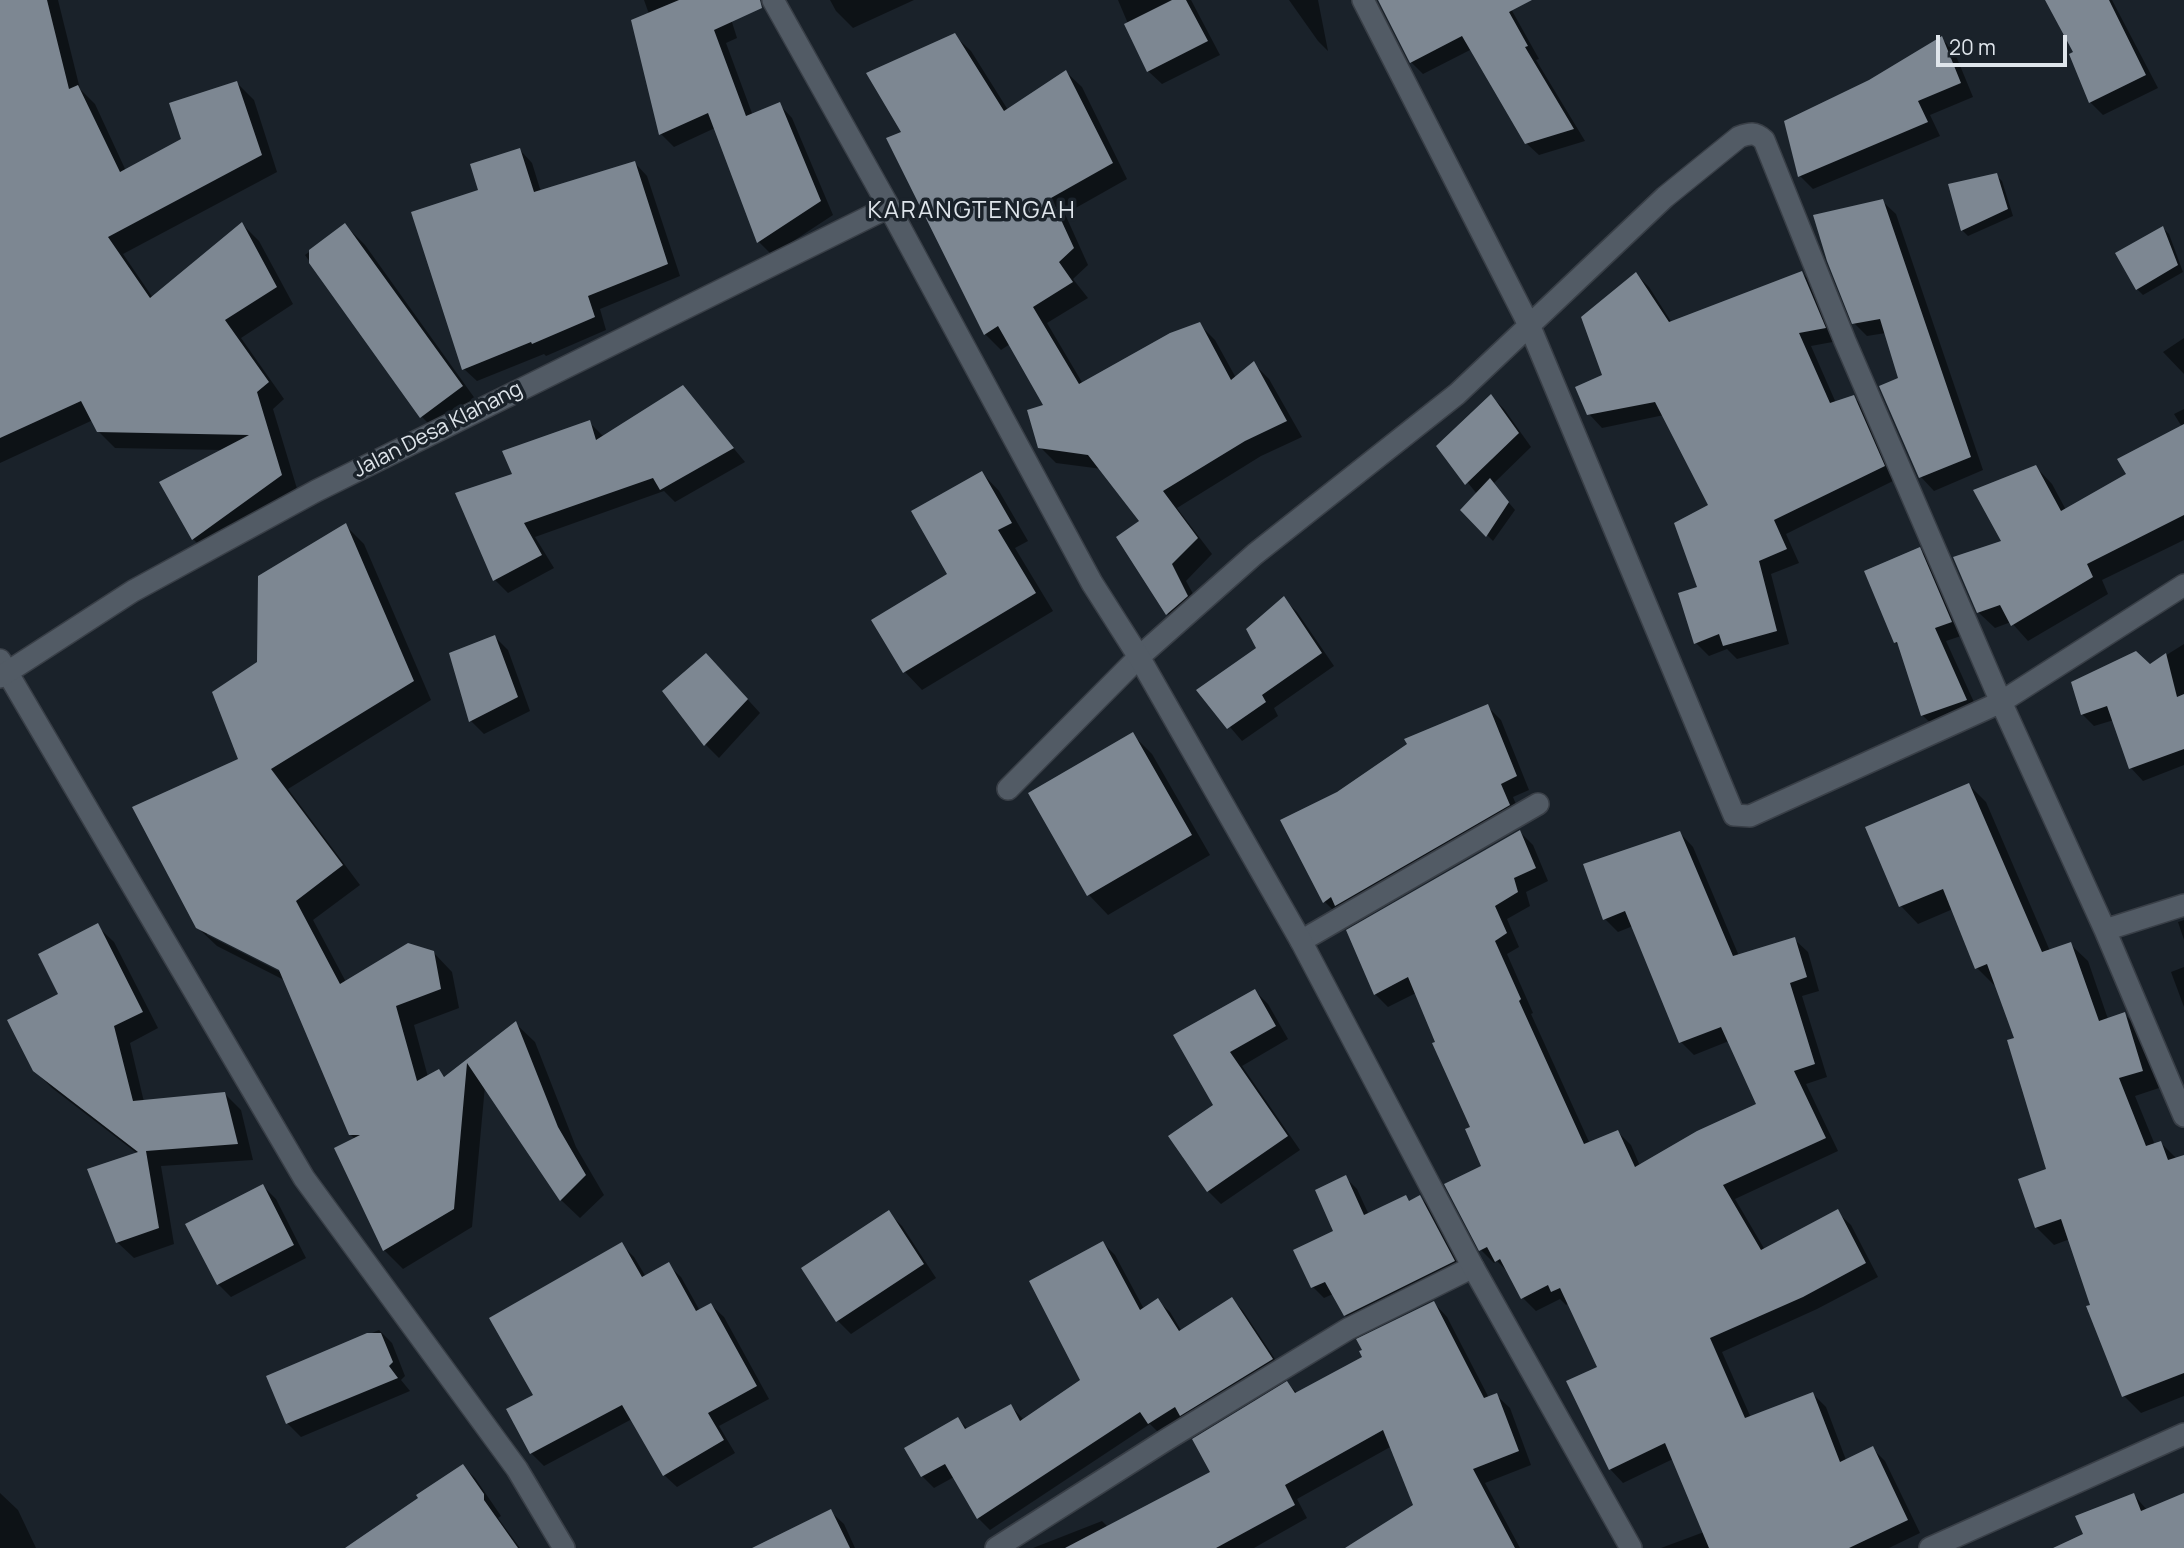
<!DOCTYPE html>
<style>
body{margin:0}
#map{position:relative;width:2184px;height:1548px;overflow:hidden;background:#1a222a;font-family:Manrope,sans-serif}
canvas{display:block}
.scale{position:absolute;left:1936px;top:35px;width:131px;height:32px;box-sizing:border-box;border:4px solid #dfe5eb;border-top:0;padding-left:9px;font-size:21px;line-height:24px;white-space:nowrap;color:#dfe5eb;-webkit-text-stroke:5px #1a222a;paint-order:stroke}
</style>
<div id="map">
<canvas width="2184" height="1548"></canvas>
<div class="scale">20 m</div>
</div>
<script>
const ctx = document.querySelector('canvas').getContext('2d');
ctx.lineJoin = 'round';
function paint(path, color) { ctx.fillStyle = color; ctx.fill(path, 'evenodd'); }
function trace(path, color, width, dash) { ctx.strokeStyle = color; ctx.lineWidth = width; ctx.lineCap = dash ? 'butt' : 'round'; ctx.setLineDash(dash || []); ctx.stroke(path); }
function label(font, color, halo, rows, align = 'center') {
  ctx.font = font + ' Manrope,sans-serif'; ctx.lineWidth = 7; ctx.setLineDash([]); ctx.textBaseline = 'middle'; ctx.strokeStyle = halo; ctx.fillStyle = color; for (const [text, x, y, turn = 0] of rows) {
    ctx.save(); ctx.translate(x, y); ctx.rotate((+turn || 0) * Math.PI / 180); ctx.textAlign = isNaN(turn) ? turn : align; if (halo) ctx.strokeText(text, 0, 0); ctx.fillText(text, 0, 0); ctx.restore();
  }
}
paint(new Path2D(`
 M0,0h58l22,89 15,15 31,67 57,-31 54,-57 17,17 23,72 -154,82 30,44 89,-74 17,17 34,63 -52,34 43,61 -11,10 25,83 -88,64 -17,-17 30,-89 -108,-2 -17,-17 -5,-11 -93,43z
 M644,0h81l12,38 -11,5 27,73 26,-12 13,14 41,97 -61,40 -13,-13 -44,-114 -41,19 -13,-13 -12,-120z
 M830,0h84l-61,28 -17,-17z
 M1118,0h73l29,55 -58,29 -14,-13z
 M1289,0h29l10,51 -10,-10z
 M1401,0h105l33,59 -3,1 49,81 -46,14 -13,-12 -54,-94 -49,25 -12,-12z
 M2047,0h65l46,88 -55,27 -13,-13 -15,-50z
 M955,36l16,15 37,59 58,-38 16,15 45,92 -62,35 23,51 -15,14 15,19 -41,25 36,61 116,-60 16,16 21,38 18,-14 15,15 33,58 -41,19 -84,52 35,46 -26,27 17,31 -20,18 -15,-16 -50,-77 24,-15 -40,-53 -46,-6 -16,-16 6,-41 -36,-62 -9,6 -16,-16 -15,-28 -22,-50 -44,-123z
 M1941,38l13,13 19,46 -43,18 10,21 -127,53 -13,-13 69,-95z
 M520,150l12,13 9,29 94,-29 12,13 33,100 -80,33 6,21 -60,26 -2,-2 -67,27 -13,-12 16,-177z
 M1996,175l6,6 11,35 -45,20 -6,-6z
 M1882,201l14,13 87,256 -49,21 -13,-14 -40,-90 20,-8 -15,-46 -19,3 -13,-13z
 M345,225l20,20 116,162 -40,29 -19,-19 -117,-162z
 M2163,228l6,6 14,38 -40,23 -6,-6z
 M1802,273l13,13 23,55 -27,5 25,57 17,-6 14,13 30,69 -111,55 13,29 -28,11 18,70 -52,15 -10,-10 -18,7 -13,-13 3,-55 12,-82 -47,-91 -62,13 -13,-14 15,-38 32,-102 13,13 23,36z
 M2184,338v36l-21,-22z
 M683,387l62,75 -70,40 -11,-11 -129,46 19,31 -46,25 -13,-13 19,-105 76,-52 13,13z
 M1491,396l13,13 27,38 -38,37 22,26 -22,31 -31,-31 15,-16 -39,-48z
 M2184,409v131l-82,40 6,14 -80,47 -17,-19 -16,6 -17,-16 25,-70 33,-75 16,17 14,26 62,-35 54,-48 -8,-13z
 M982,473l17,18 29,50 -13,7 38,63 -131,79 -17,-18 -32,-51 76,-46z
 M346,526l18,18 67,156 -143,89 72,96 -47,35 33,62 87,-30 19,20 7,36 -45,17 14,52 11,-6 7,7 70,-54 19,18 41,105 28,48 -24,23 -19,-18 -76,-114 -13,141 -69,42 -19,-19 -29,-111 -5,-5 -64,-153 -69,-35 -20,-19 43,-167 19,-97zM207,931l81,41 -2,3 -79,-40z
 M1919,549l14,13 31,73 -18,6 33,72 -43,15 -14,-13 -22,-68 -5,-5z
 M1284,599l13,13 37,54 -60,42 4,8 -36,25 -43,-50 60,-42z
 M495,637l13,13 22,61 -46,23 -13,-13 -20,-67z
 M2184,644v121l-41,16 -12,-13 -17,-48 -20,6 -12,-12 67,-48z
 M719,668l41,45 -41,45 -13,-13 -42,-54z
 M1488,707l13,13 28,70 -16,7 9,22 -184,96 -13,-13 -42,-81 55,-27z
 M1133,735l19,19 58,101 -102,60 -19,-20 -58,-101z
 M1969,785l17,17 64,149 20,-7 18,17 20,58 16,-5 18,17 17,57 -24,8 20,49 6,-2 16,16 7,-3v240l-43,17 -17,-17 -54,-157 -16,6 -18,-18 13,-57 -33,-131 -20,-55 -2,1 -17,-17 -24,-59 -35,15 -17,-18 -33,-79z
 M1520,832l13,13 15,36 -22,11 4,14 -23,13 12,28 -12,7 26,59 -2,1 59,130 28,-12 13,13 9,21 118,-61 -29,-64 -35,14 -13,-13 -48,-116 -15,6 -13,-13 75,-86 13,14 46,109 55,-17 14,13 11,39 -17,5 25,81 -21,7 32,67 -103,48 30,51 72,-38 14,13 27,52 -61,32 -95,43 29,66 62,-24 13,13 20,53 26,-12 13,13 35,72 -31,15h-228l43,-16 -31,-73 -50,24 -13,-14 -11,-101 -30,-65 -3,2 -6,-6 -24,12 -13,-13 -13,-24 -13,-13 -3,2 -13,-13 3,-83 -12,-39 -56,-135 -28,14 -13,-13z
 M2184,920v20l-6,-18z
 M97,926l17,16 44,86 -28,15 14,59 81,-8 16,16 12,50 -92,6 13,78 -40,14 -17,-16 21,-88 -86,-66 -17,-17 26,-76z
 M2184,967v40l-13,-35z
 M1255,991l13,13 20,35 -46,27 58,84 -79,54 -13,-13 7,-85 -40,-70z
 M1346,1178l11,11 12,26 36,-18 5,5 10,-5 11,12 34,64 -108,54 -12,-12 -12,-21 -9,4 -11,-11 22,-56z
 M263,1186l13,13 30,59 -75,39 -13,-13z
 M889,1213l13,13 34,52 -85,56 -14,-14z
 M1103,1243l12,12 29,54 14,-8 12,11 12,20 50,-33 11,12 40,60 -122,64 -11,-11 -160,106 -12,-12 -24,-41 -20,11 -12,-12 -16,-28 52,-29 11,11 42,-24 13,14 59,-40z
 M622,1245l12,12 12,20 22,-12 13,12 19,34 11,-6 13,12 45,82 -50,27 16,27 -58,34 -13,-12 -32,-56 -88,47 -13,-13 4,-58z
 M1434,1303l13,14 42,81 7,-3 14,13 21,57 -46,18 35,65h-144l39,-42 -23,-60 -95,53 10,19 -53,30h-221l69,-27 6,6 104,-54 75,-90 11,11 66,-37z
 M379,1330l13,13 13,33 -4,4 9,11 -109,46 -14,-14 -19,-46z
 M463,1466l12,12 26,38 -3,2 22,30h-151z
 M0,1493l18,17 18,38h-36z
 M2134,1495l13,15 37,-15v53h-124l26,-9z
 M830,1511l14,13 11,24h-71z`), '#0007');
paint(new Path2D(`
 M0,0h47l22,89 9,-4 42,87 61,-33 -12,-36 68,-22 25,74 -154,82 42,61 92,-76 35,65 -52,33 44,62 -12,10 25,83 -90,65 -33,-58 90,-47 -152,-3 -16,-31 -81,37z
 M679,0h81l2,8 -48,22 32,86 34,-14 41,99 -64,42 -49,-130 -49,22 -28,-115z
 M1172,0h14l22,41 -61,31 -23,-48z
 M1378,0h154l-23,12 19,34 -3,1 49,82 -49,15 -63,-108 -52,27z
 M2045,0h64l37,75 -57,28 -20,-49 4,-2z
 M955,33l49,78 62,-41 47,93 -62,35 23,50 -15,14 14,20 -40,25 46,77 91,-51 30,-11 31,58 23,-19 33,60 -42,20 -82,50 35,47 -26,26 16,32 -22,19 -50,-78 23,-16 -51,-66 -50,-7 -11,-38 16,-5 -45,-79 -14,9 -98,-197 15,-6 -35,-59z
 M1942,36l19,47 -43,18 10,21 -130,55 -14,-56 85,-41z
 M520,148l14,44 101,-31 33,103 -80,32 7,21 -63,27 -1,-2 -69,28 -51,-158 67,-22 -8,-26z
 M1997,173l11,36 -47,22 -13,-47z
 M1883,199l88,258 -52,21 -40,-92 19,-8 -18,-59 -28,5 -25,-63 -14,-46z
 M345,223l118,163 -43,32 -111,-155v-13z
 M2163,226l15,39 -42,25 -21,-37z
 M1802,271l24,57 -27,5 31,70 24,-8 31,71 -111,54 13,29 -28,12 18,70 -54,15 -4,-12 -25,10 -16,-51 19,-6 -23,-64 34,-18 -53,-103 -68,13 -12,-28 27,-12 -21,-58 55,-45 33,50z
 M683,385l51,63 -74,42 -7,-12 -129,45 18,32 -49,26 -38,-88 57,-19 -10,-23 88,-31 6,20z
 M1491,394l28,39 -54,52 -29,-39z
 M2184,424v91l-97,49 6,13 -82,49 -11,-21 -23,8 -24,-56 48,-16 -28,-51 63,-25 25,46 65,-37 -9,-15z
 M982,471l30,52 -14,7 38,63 -133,80 -32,-53 76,-46 -36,-63z
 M1490,478l19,24 -23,35 -26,-27z
 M346,523l68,158 -143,88 72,96 -47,36 44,83 68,-41 26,8 7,38 -45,17 21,75 22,-12 5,8 72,-56 42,106 28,48 -26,26 -93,-138 -13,146 -71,42 -49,-103 26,-13h-11l-70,-165 -83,-42 -64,-121 106,-48 -26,-67 45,-30 1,-86z
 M1920,547l32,75 -17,6 32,72 -46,16 -24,-74 -3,1 -30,-72z
 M1284,596l38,57 -60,42 4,7 -39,27 -31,-39 60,-42 -10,-19z
 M495,635l23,62 -49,25 -20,-69z
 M2136,651l14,13 16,-11 11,44 7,-3v55l-55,20 -22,-63 -26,9 -10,-33z
 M706,653l42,46 -44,47 -42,-55z
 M1488,704l29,72 -16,8 9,21 -175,101 -4,-9 -8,6 -43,-83 57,-28 70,-48 -3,-5z
 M1133,732l59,103 -105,61 -59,-103z
 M1969,783l73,169 29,-10 28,79 26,-9 18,59 -24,7 27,68 15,-5 7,19 16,-5v218l-62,24 -36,-91 4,-1 -29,-86 -26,9 -17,-49 28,-10 -39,-129 7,-2 -27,-74 -12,5 -32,-80 -44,18 -34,-80z
 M1520,830l16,38 -22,10 4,14 -23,14 12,27 -12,8 26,58 -2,2 65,143 34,-14 17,37 62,-36 59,-27 -35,-77 -42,16 -54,-132 -22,9 -20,-56 97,-33 53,125 62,-19 12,40 -17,6 25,81 -21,7 32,67 -103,47 38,65 77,-41 28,54 -63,34 -93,41 35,80 68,-26 27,70 33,-16 35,74 -59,28h-140l-44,-105 -56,27 -43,-89 31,-14 -37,-79 -9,4 -3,-7 -27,14 -21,-40 -5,3 -8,-15 -8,4 -35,-67 37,-18 -16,-37 5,-2 -38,-84 3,-1 -27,-65 -34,18 -28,-65z
 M98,923l45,89 -29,14 19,75 92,-9 13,52 -92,7 13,77 -43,15 -29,-74 51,-17 -105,-81 -26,-51 51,-26 -20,-40z
 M1255,989l21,37 -46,26 58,84 -81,56 -39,-56 45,-31 -40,-70z
 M1346,1175l18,40 42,-20 3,6 11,-6 35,66 -111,55 -19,-34 -14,6 -18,-38 40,-19 -18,-41z
 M263,1184l31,61 -77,40 -32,-61z
 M889,1210l35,54 -88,58 -35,-54z
 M1103,1241l37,69 18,-12 21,33 53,-34 41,62 -93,57 -5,-9 -27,17 -8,-12 -163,107 -32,-55 -24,13 -17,-29 54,-31 7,12 46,-25 9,17 60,-41 -51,-99z
 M622,1242l20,35 27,-15 27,49 15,-8 46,83 -49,27 16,27 -61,36 -41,-71 -92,49 -24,-45 27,-14 -44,-77z
 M1434,1301l50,97 13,-5 22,58 -46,18 42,79h-170l68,-43 -30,-75 -98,55 10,20 -79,43h-151l145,-76 -18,-33 95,-58 8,12 67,-36 -3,-6 3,-1 -6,-11z
 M367,1333h14l12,29 -4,4 9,12 -112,46 -20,-48z
 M463,1464l21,30v6l34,48h-173l73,-50 -2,-3z
 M2134,1493l7,18 43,-18v55h-131l30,-14 -8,-18z
 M831,1509l19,39h-98z`), '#7d8792');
const minor = new Path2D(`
 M1363,0l167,327 204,488 16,1 251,-114 183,-117
 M0,660l304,518 213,291 47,79
 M1008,789l131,-132 116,-103 202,-160 208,-197 74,-60c11,-4 16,-5 25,3l81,201 156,361 104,228 79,186
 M2105,930l79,-25
 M1301,941l237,-137
 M996,1548l173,-110 179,-109 125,-62
 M1930,1548l254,-114`);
const tertiary = new Path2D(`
 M773,0l116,207 203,376 47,74 162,284 172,326 158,281
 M0,677l133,-86 183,-100 573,-284`);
trace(minor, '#393f47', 24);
trace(tertiary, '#393f47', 24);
trace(minor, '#525b65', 21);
trace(tertiary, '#525b65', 21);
label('21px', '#dfe5eb', '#1a222a', [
 ["Jalan Desa Klahang",438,430,-27]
]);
ctx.letterSpacing = '2px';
label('24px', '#dfe5eb', '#1a222a', [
 ["KARANGTENGAH",972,211]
]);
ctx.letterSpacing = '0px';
</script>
